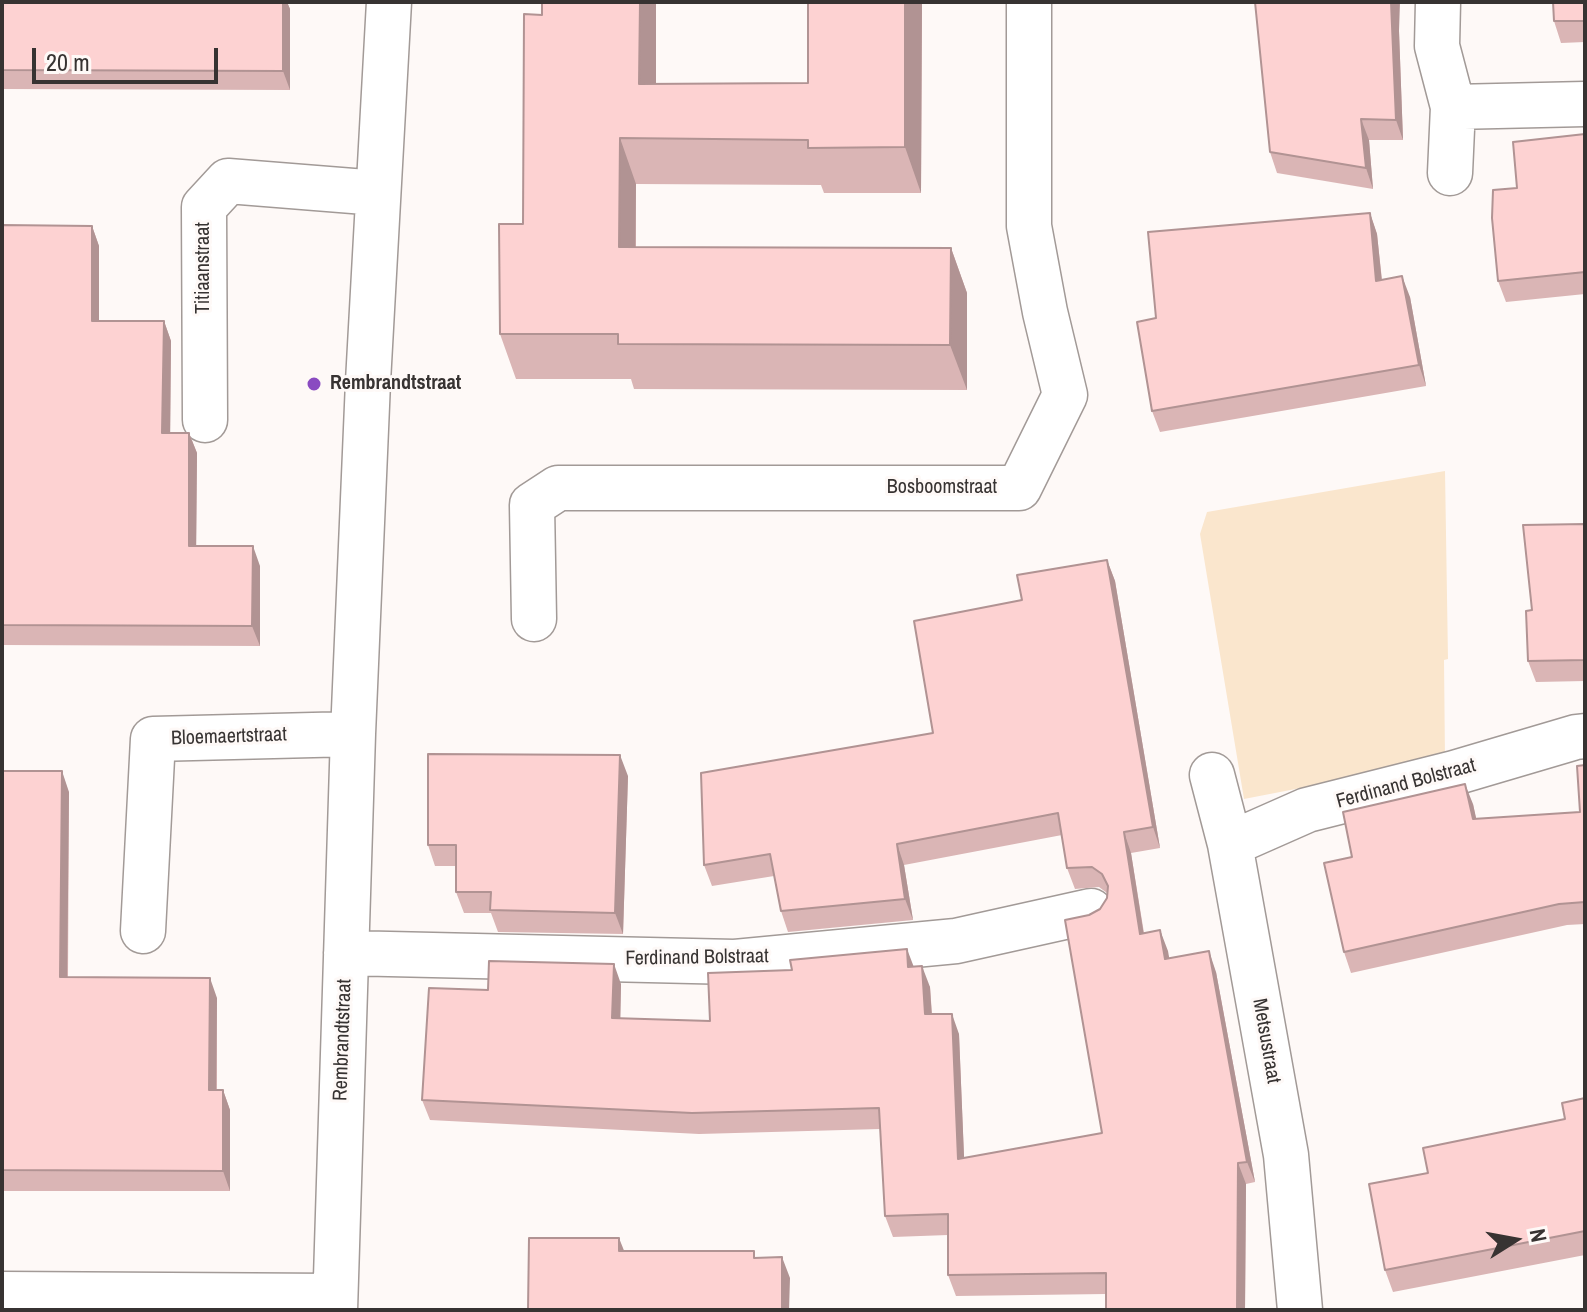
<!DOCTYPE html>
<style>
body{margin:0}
#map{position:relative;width:1587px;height:1312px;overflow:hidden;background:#fef9f7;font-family:"Archivo Narrow",sans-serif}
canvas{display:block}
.frame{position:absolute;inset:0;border:4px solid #373332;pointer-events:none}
.north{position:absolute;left:1475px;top:1200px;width:80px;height:80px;-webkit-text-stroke:6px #fef9f7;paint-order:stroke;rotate:79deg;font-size:22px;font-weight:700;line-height:32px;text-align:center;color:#373332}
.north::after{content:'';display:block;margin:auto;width:28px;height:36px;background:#373332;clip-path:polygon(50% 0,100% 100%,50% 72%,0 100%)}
.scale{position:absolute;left:32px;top:48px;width:186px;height:36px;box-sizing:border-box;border:4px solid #373332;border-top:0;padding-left:10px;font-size:24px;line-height:28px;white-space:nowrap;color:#373332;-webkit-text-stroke:6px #fef9f7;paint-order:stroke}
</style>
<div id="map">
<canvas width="1587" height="1312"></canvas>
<div class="frame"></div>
<div class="north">N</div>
<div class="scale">20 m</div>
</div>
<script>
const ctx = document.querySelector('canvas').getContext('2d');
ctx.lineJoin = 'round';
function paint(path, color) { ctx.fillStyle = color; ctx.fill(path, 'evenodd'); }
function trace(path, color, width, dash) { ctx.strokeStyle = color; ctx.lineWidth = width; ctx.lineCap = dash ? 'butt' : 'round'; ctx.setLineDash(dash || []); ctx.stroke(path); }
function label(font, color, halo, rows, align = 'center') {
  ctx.font = font + ' "Archivo Narrow",sans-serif'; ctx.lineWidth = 6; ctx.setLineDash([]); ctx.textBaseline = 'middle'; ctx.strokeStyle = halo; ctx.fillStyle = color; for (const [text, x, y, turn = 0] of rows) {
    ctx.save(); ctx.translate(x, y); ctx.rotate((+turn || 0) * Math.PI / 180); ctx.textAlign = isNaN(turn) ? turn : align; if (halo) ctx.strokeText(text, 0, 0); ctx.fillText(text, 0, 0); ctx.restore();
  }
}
paint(new Path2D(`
 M1445,471l3,188 -4,1 1,100 -201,39 -44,-265 7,-22z`), '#fae6cd');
const minor = new Path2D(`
 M1438,2l-1,44 16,61 -3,66
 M1453,107l132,-3
 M205,420l-1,-213 24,-26 150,12
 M534,619l-2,-114 26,-17h461l46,-93 -20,-83 -16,-86v-224
 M1212,775l18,69 56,311 14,155
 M1230,844l77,-34 147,-37 122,-36 9,-1
 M143,931l10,-192 200,-5
 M346,953l389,9 221,-21 135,-30
 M2,1294l333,2
 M335,1310l18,-576 15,-352 21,-380`);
trace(minor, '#a29a97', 47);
trace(minor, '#fff', 44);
paint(new Path2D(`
 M2,2h285l3,7v81l-288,-1z
 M542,2h114v82l152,-1v-81h114l-1,191h-97l-3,-8 -185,-1v63l315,1 16,45v97l-333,-1 -3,-10h-115l-16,-45 23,-110 19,-209z
 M1585,2v40l-24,1 -7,-22z
 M1399,31l4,109h-34l4,49 -96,-16 -7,-21z
 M1585,134v160l-79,8 -8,-21 19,-93z
 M1370,213l7,21 5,46 28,17 16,89 -266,46 -8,-21 4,-93z
 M2,225l90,1 7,20v75h65l7,20 -1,92h19l8,20 -1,93 64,20v80l-258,-1z
 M1585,524v157l-49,1 -8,-21 4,-51z
 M1107,560l8,21 45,267 -29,5 13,80 16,-3 9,28 47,14 39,210 -9,2 -1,126h-139v-16l-150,2 -8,-21v-40l-55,2 -8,-21 -5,-87 -181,5 -269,-14 -8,-20 66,-110 133,-6 -1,34 90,3 204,-54 16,20 2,27 27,20 5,124 138,-25 -13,-218 11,-6 7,-11v-5l-8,-6 -24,2 -8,-21 -5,-33 -158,30 9,55 -125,12 -7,-21 -7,-35 -62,10 -8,-21 229,-132 89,-133z
 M1585,765v159l-18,1 -216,48 -7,-21 8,-95 121,-53 3,15 104,-7z
 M2,771l67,21 -1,185 149,21v92h6l7,20v81h-228z
 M628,776l-5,158 -125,-2 -7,-19h-27l-8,-21v-26h-21l-7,-21z
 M1585,1098v157l-192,37 -8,-22 43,-97 137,-54z`), '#dab5b5');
paint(new Path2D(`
 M283,2h4l3,7v81l-7,-19z
 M640,2h16v128l-17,-46z
 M905,2h17l-1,191 -16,-46z
 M1391,2h9l-1,29 4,109 -7,-20z
 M1361,119l8,21 4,49 -7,-21z
 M620,138l16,46 -1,108 -16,-45z
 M1370,213l7,21 7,68 -8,-21z
 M92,226l7,20v94l-7,-19z
 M951,248l16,45v97l-17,-45z
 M1402,276l8,21 16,89 -7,-21z
 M164,321l7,20 -1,112 -8,-20z
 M189,433l8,20 -1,113 -7,-20z
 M253,546l7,20v80l-8,-20z
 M1107,560l8,21 45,267 -7,-21z
 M620,755l8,21 -5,158 -8,-21z
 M62,771l7,21 -2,206 -7,-21z
 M1465,784l8,20 8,36 -8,-21z
 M1124,832l7,21 16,102 -7,-21z
 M897,844l7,21 9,55 -8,-21z
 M1160,930l8,21 5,29 -8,-21z
 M907,949l8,21 -7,-3z
 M1209,951l7,21 39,210 -8,-20z
 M614,964l7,20 -1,55 -8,-21z
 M922,966l8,21 3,48 -8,-21z
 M210,978l7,20 -1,112 -7,-20z
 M952,1014l7,20 6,146 -7,-21z
 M223,1090l7,20v81l-7,-20z
 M1238,1163l8,21 -1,126h-8z
 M619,1238l8,20 -8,-7z
 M782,1257l8,21 -1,32h-7z`), '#b19393');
const building = new Path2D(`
 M2,2h281v69l-281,-1z
 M542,2h98l-1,82 169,-1v-81h97v145l-97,1v-8l-188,-2 -1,109 332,1 -1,97 -332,-1v-10h-118l-1,-110h24l1,-210 18,1z
 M1255,2h136l5,118 -35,-1 5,49 -96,-16z
 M1553,2h32v19h-31z
 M1585,134v138l-87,9 -6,-63 1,-28 24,-2 -4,-46z
 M1370,213l6,68 26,-5 17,89 -267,46 -15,-89 19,-4 -8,-86z
 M2,225l90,1v95h72l-2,112h27v113h64l-1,80 -250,-1z
 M1585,524v136l-57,1 -2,-50 6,-1 -9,-85z
 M1107,560l46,267 -29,5 16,102 20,-4 5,29 44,-8 38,211 -9,1 -1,147h-131v-37l-158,2v-61l-63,2 -6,-108 -187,5 -270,-13 7,-112 59,2 1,-29 125,3 -2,54 98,3 -2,-48 84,-3 -2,-10 117,-11 1,18 14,-1 3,48h27l6,145 144,-26 -37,-213 24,-5 11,-6 7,-11 1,-12 -6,-12 -10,-7 -25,1 -9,-55 -161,31 8,55 -124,12 -11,-57 -66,11 -3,-92 232,-40 -19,-112 108,-21 -5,-25z
 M428,754l192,1 -5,158 -125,-3 1,-18h-35v-47h-28z
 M1585,765v137l-26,2 -215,48 -20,-89 28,-6 -9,-45 122,-28 8,35 107,-7 -3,-46z
 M2,771h60l-2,206 150,1 -1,112h14v81l-221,-1z
 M1585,1098v133l-200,39 -16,-86 59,-11 -5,-25 142,-29 -3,-16z
 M529,1238h90v13h135v7l28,-1v53h-254z`);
paint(building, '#fdd2d2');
trace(building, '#b19393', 2);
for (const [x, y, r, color] of [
 [314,384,8,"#8a4bc1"]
]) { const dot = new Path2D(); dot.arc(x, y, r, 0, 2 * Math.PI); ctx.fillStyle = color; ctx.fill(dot); trace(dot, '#fef9f7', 3); }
label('20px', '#373332', '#fef9f7', [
 ["Titiaanstraat",204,268,-90],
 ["Bosboomstraat",942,488],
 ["Bloemaertstraat",229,737,-2],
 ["Ferdinand Bolstraat",1406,784,-15],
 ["Ferdinand Bolstraat",697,958,-1],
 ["Rembrandtstraat",343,1040,-88],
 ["Metsustraat",1266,1041,80]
]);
label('bold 20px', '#373332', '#fef9f7', [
 ["Rembrandtstraat",330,384]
], 'left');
</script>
